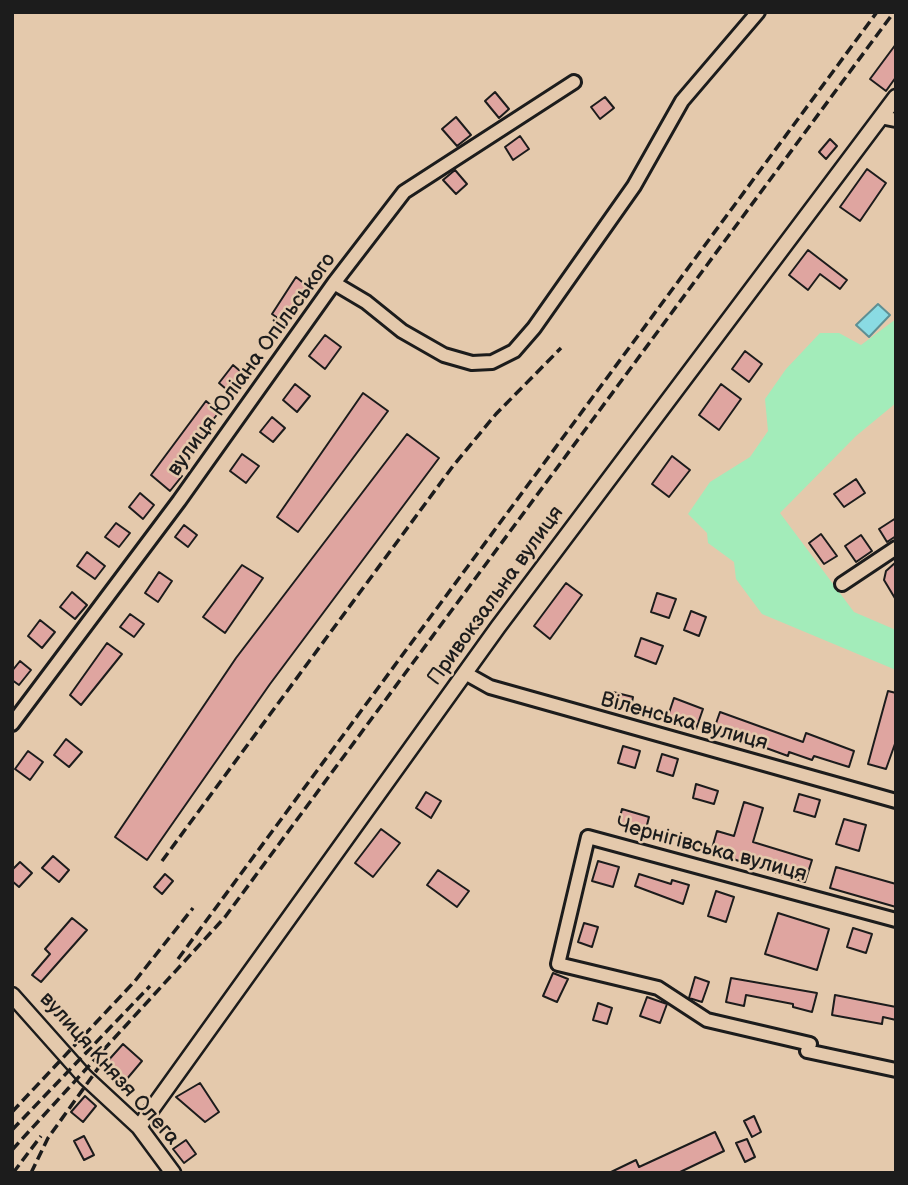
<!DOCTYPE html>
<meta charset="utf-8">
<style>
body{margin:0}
#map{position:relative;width:908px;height:1185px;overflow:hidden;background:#e4c9ac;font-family:"Balsamiq Sans",sans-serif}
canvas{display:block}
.frame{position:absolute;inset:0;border:14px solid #1c1c1c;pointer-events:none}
</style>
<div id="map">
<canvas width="908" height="1185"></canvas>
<div class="frame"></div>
</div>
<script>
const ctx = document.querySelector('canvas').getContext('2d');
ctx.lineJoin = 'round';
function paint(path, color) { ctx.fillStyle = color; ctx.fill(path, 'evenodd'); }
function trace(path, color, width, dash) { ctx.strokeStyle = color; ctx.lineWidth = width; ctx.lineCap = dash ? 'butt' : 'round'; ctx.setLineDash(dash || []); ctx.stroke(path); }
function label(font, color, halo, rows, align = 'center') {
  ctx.font = font + ' "Balsamiq Sans",sans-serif'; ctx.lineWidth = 5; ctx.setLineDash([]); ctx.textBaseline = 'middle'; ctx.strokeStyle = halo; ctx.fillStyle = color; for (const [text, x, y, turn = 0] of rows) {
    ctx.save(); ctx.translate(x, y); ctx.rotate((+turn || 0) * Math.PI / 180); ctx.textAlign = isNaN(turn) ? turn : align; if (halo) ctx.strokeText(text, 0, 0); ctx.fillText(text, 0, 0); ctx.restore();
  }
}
paint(new Path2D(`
 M896,319v84l-40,33 -76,77 74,99 42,18v40l-134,-56 -26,-35 -2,-17 -26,-19 -1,-10 -19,-19 22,-32 40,-25 18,-26 -3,-32 21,-30 34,-36h19l22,12z`), '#a3ecba');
const water = new Path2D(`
 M878,304l12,11 -21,22 -13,-12z`);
paint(water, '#8adbe3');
trace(water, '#5e8f93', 2);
const building = new Path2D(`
 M896,44v33l-10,14 -16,-12z
 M495,92l14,17 -10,9 -14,-17z
 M605,97l9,11 -14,11 -9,-12z
 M456,117l15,18 -14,11 -15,-17z
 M520,136l9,13 -16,11 -8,-13z
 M830,139l7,7 -11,13 -7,-7z
 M867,169l19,14 -26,38 -20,-14z
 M455,170l12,14 -11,10 -13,-14z
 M808,250l39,30 -7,9 -20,-15 -12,16 -19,-15z
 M296,277l15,12 -28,33 -11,-8z
 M325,335l16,12 -16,22 -16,-13z
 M745,351l17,13 -13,18 -17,-13z
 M233,365l13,11 -14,18 -13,-11z
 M295,384l15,12 -13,16 -14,-12z
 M721,384l20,15 -22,31 -20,-15z
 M363,393l25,18 -90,121 -21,-15z
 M206,401l13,11 -45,58 8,6 -12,15 -19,-16z
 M272,417l13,11 -12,14 -13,-10z
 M407,434l32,24 -169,226 -123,176 -32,-23 121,-179z
 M242,454l17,12 -13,17 -16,-12z
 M672,456l18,14 -21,27 -17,-13z
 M856,479l9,14 -21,14 -10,-13z
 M140,493l14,12 -11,14 -14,-12z
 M896,518v18l-9,6 -8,-13z
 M116,523l14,10 -11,14 -14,-10z
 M184,525l13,10 -9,12 -13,-10z
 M821,534l16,22 -13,8 -15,-21z
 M861,535l11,16 -16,11 -11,-16z
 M87,552l18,14 -10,13 -18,-13z
 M896,562v38l-12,-20 2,-9z
 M242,565l21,13 -38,55 -22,-16z
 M159,572l13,9 -14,21 -13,-9z
 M566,583l16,12 -32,44 -16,-13z
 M72,592l15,13 -12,14 -15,-12z
 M657,593l19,6 -7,19 -18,-6z
 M691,611l15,6 -7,19 -15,-6z
 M130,614l14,10 -10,13 -14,-10z
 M40,620l15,12 -13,16 -14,-12z
 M641,638l22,8 -7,18 -21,-8z
 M107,643l15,11 -41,51 -11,-10z
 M20,661l11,9 -12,15 -7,-5v-9z
 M888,691l8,2v48l-10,28 -18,-5z
 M613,692l20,5 -3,15 -20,-6z
 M674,698l29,11 -7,20 -29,-10z
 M720,712l83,30 3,-9 48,18 -5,16 -35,-11 -2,4 -23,-8 -1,4 -74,-27z
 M66,739l16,13 -13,15 -15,-12z
 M623,746l17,5 -5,17 -17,-5z
 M28,751l15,11 -13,18 -15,-11z
 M662,754l16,5 -5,17 -16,-5z
 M696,784l22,7 -4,13 -21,-6z
 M426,792l15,9 -10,17 -15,-10z
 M799,794l21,6 -5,17 -21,-6z
 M744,802l19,6 -10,34 59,18 -7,22 -94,-30 6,-21 17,5z
 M622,809l27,8 -4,16 -27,-8z
 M844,819l22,6 -7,26 -23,-7z
 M381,829l19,14 -27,34 -18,-14z
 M53,856l16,14 -10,12 -17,-14z
 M598,861l21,6 -6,20 -21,-6z
 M20,862l12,11 -13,14 -7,-6v-11z
 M836,867l60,17v23l-66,-19z
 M438,870l31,21 -12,16 -30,-22z
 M165,874l8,7 -11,13 -8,-7z
 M639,874l32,10 1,-4 17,5 -6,19 -48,-18z
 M716,891l18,6 -8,25 -18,-6z
 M778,913l51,16 -12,41 -52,-16z
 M72,918l15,12 -46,52 -9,-7 18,-21 -5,-5z
 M584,923l14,4 -6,20 -14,-5z
 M853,928l19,6 -6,19 -19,-6z
 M553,973l15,6 -11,23 -14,-6z
 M695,977l14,5 -7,20 -13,-4z
 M731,978l86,15 -5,19 -19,-5v-3l-47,-9 -2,11 -18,-4z
 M835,995l61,12v13l-13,-3 -1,7 -50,-9z
 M647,997l20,7 -7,19 -20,-7z
 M598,1003l14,5 -5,16 -14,-4z
 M123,1044l19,17 -16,19 -20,-17z
 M200,1083l19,29 -14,10 -29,-25z
 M85,1096l11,10 -13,16 -12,-10z
 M754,1116l7,16 -9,5 -8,-16z
 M715,1132l9,19 -46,22h-69l27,-13 3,7z
 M84,1136l10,19 -10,5 -10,-19z
 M747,1139l8,18 -10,5 -9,-19z
 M186,1140l10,14 -12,9 -11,-14z`);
paint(building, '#dfa5a0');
trace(building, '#1c1c1c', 2);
const minor = new Path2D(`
 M881,117l15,3
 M334,283l32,19 36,29 42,24 28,8 20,-1 22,-11 20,-23 100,-142 48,-85 76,-89
 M842,584l54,-36
 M465,673l25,14 406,114
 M12,724l167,-223 155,-218 70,-91 170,-110
 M896,920l-308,-83 -30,127 100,24 49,32 103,24 -3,7 89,19`);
const tertiary = new Path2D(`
 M12,995l73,82 54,50 34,46
 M139,1127l359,-500 398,-530`);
trace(minor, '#1c1c1c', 18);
trace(tertiary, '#1c1c1c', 19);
trace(minor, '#e4c9ac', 12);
trace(tertiary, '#e4c9ac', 14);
trace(new Path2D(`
 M162,861l291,-395 43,-52 65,-66
 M178,959l699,-947
 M12,1112l123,-131 58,-73
 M12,1130l138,-144
 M12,1150l213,-233 669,-905
 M13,1173l28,-37
 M31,1173l17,-35 51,-71`), '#1c1c1c', 3.5, [10, 5]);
label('21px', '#1c1c1c', '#e4c9ac', [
 ["вулиця Юліана Опільського",252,365,-54],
 ["Привокзальна вулиця",496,596,-54],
 ["Віленська вулиця",684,722,15],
 ["Чернігівська вулиця",711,850,15],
 ["вулиця Князя Олега",109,1069,48]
]);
</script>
